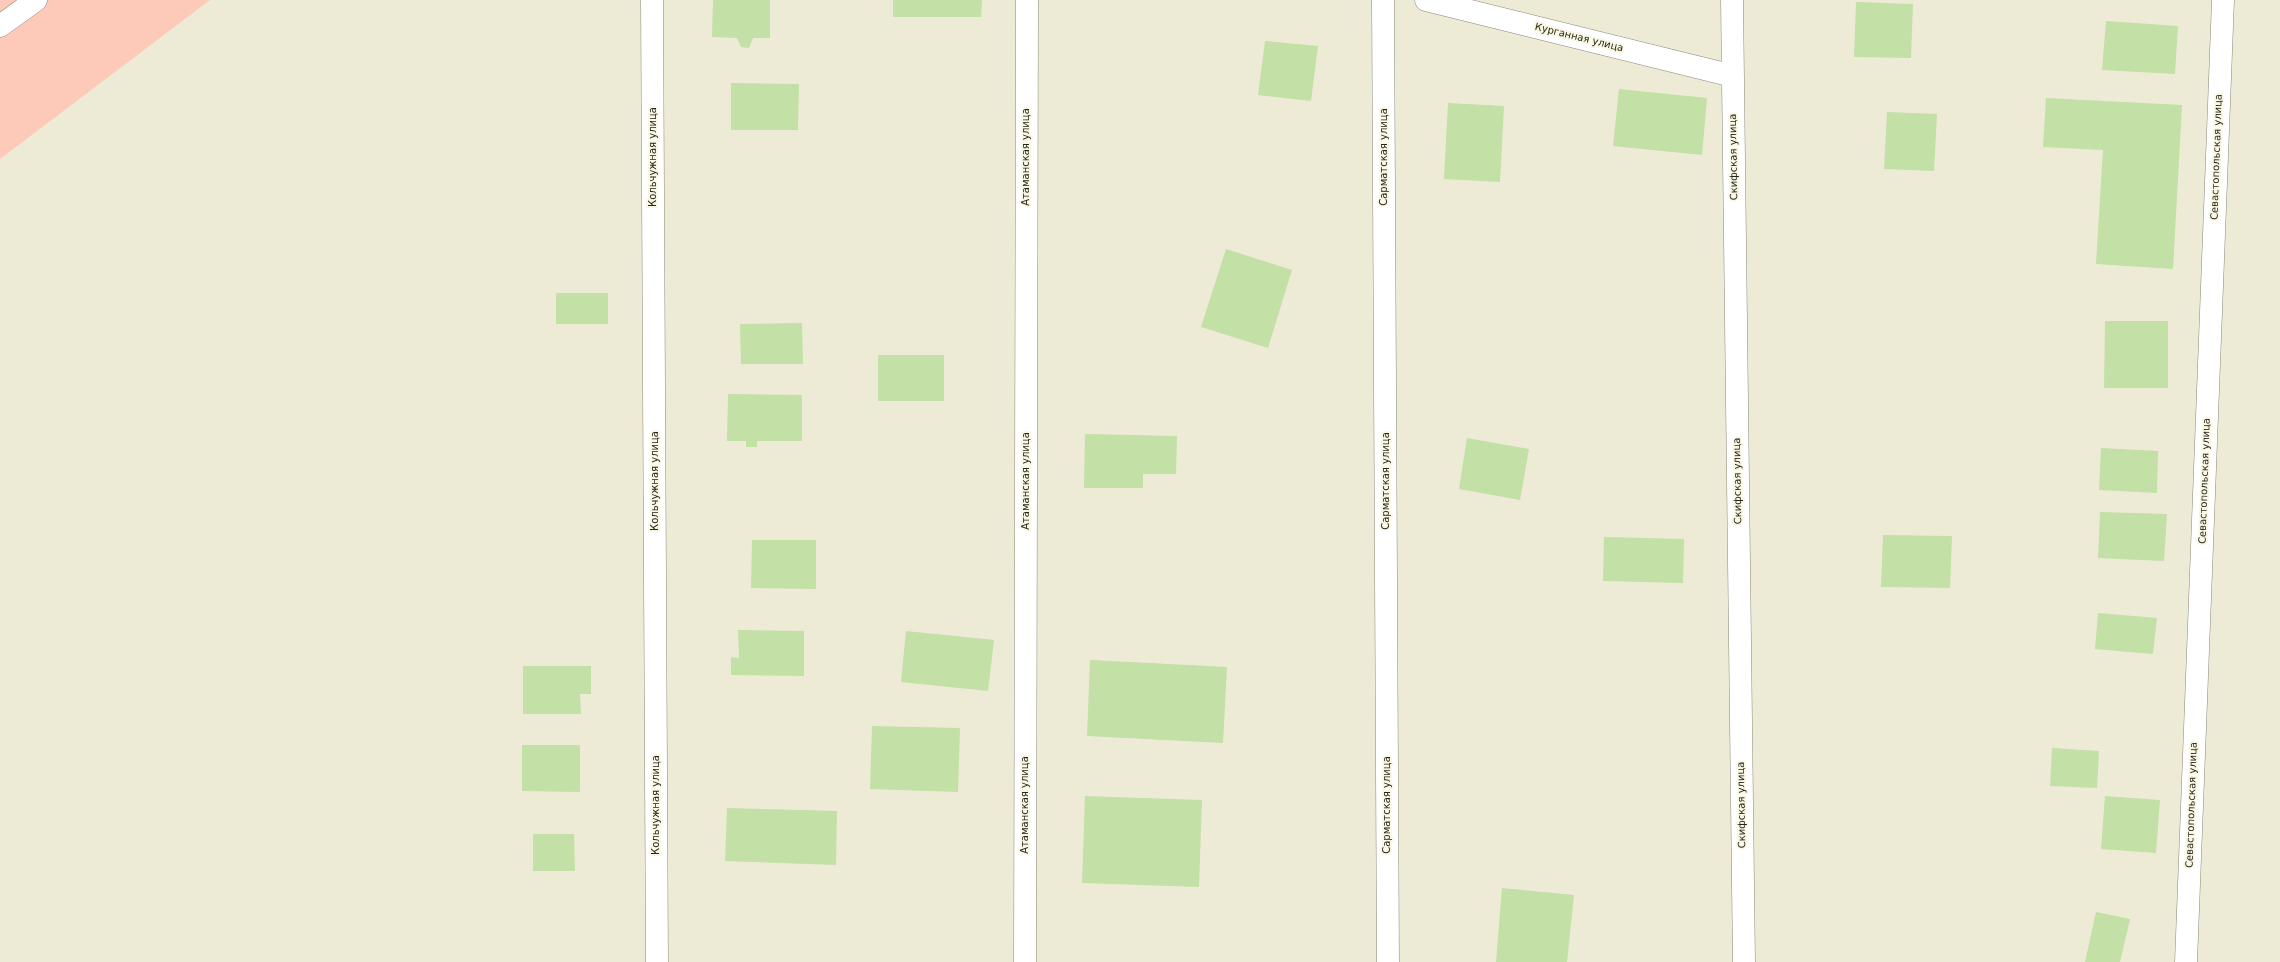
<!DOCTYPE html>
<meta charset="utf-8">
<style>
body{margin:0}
canvas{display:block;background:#edead6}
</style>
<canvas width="2280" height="962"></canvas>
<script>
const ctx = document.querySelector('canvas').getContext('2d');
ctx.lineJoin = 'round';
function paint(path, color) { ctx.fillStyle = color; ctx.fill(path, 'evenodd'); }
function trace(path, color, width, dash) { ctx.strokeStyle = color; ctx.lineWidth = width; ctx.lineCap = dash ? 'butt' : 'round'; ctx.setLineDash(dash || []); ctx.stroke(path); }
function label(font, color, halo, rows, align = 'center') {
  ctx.font = font + ' "DejaVu Sans",sans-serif'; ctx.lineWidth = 4; ctx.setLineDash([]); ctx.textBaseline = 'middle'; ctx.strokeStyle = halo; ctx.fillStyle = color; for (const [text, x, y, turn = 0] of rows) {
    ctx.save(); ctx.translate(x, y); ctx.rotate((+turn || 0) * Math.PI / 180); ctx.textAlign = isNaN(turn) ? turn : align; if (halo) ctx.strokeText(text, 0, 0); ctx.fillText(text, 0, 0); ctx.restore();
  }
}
paint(new Path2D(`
 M0,0h210l-210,159z`), '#fdc9b8');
paint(new Path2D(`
 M713,0h57v38h-17l-4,10 -8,-1 -4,-9 -25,-1z
 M893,0h89l-1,17h-88z
 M1856,2l57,2 -2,54 -57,-1z
 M2106,21l72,5 -3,48 -73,-4z
 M1265,41l53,5 -7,55 -53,-6z
 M731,83l68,1 -1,46h-67z
 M1619,89l88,9 -5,57 -89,-9z
 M2046,98l136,7 -9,164 -77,-5 7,-114 -60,-3z
 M1448,103l56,3 -4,76 -56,-3z
 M1887,112l50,2 -3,57 -50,-2z
 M1226,249l66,21 -24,78 -67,-21z
 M556,293h52v31h-52z
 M2105,321h63v67h-64z
 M802,323l1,41h-62l-1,-40z
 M878,355h66v46h-66z
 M728,394l74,1v46h-45v6h-11v-6h-19z
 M1085,434l92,2 -1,38h-33v14h-59z
 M1467,438l62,11 -9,51 -61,-11z
 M2101,448l57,3 -1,42 -58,-3z
 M2100,512l67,2 -3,47 -66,-3z
 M1883,535l69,1 -2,52 -69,-1z
 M1604,537l80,2 -1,44 -80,-2z
 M752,540h64v49l-65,-1z
 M2098,613l59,5 -4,36 -58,-5z
 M738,630l66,1v45l-73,-1v-18l8,1z
 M906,631l88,9 -6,51 -87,-9z
 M1090,660l137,7 -4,76 -136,-7z
 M523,666h68v28h-11l1,20h-58z
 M872,726l88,2 -2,64 -88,-3z
 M522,745h58v47l-58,-1z
 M2052,748l47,3 -2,37 -47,-2z
 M1085,796l117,4 -3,87 -117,-4z
 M2105,796l55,4 -4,53 -55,-4z
 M727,808l110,3 -1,54 -111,-4z
 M533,834h41l1,37h-42z
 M1502,888l72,7 -7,67h-71z
 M2096,912l34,7 -10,43h-35z`), '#c3e0a7');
const minor = new Path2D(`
 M652,0l5,962
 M1383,0l5,962
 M1426,0l307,76
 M1732,0l12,962
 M0,26l36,-26
 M1025,962l2,-962
 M2186,962l37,-962`);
trace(minor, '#8b8876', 23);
trace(minor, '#fff', 22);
label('10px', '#26251e', '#faf7e3', [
 ["Курганная улица",1579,38,14],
 ["Кольчужная улица",653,157,-90],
 ["Атаманская улица",1026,157,-90],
 ["Сарматская улица",1384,157,-90],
 ["Скифская улица",1734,157,-91],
 ["Севастопольская улица",2217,157,-88],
 ["Кольчужная улица",655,481,-90],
 ["Атаманская улица",1026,481,-90],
 ["Сарматская улица",1386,481,-90],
 ["Скифская улица",1738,481,-91],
 ["Севастопольская улица",2205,481,-88],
 ["Кольчужная улица",656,805,-90],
 ["Атаманская улица",1025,805,-90],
 ["Сарматская улица",1387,805,-90],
 ["Скифская улица",1742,805,-91],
 ["Севастопольская улица",2192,805,-88]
]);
</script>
